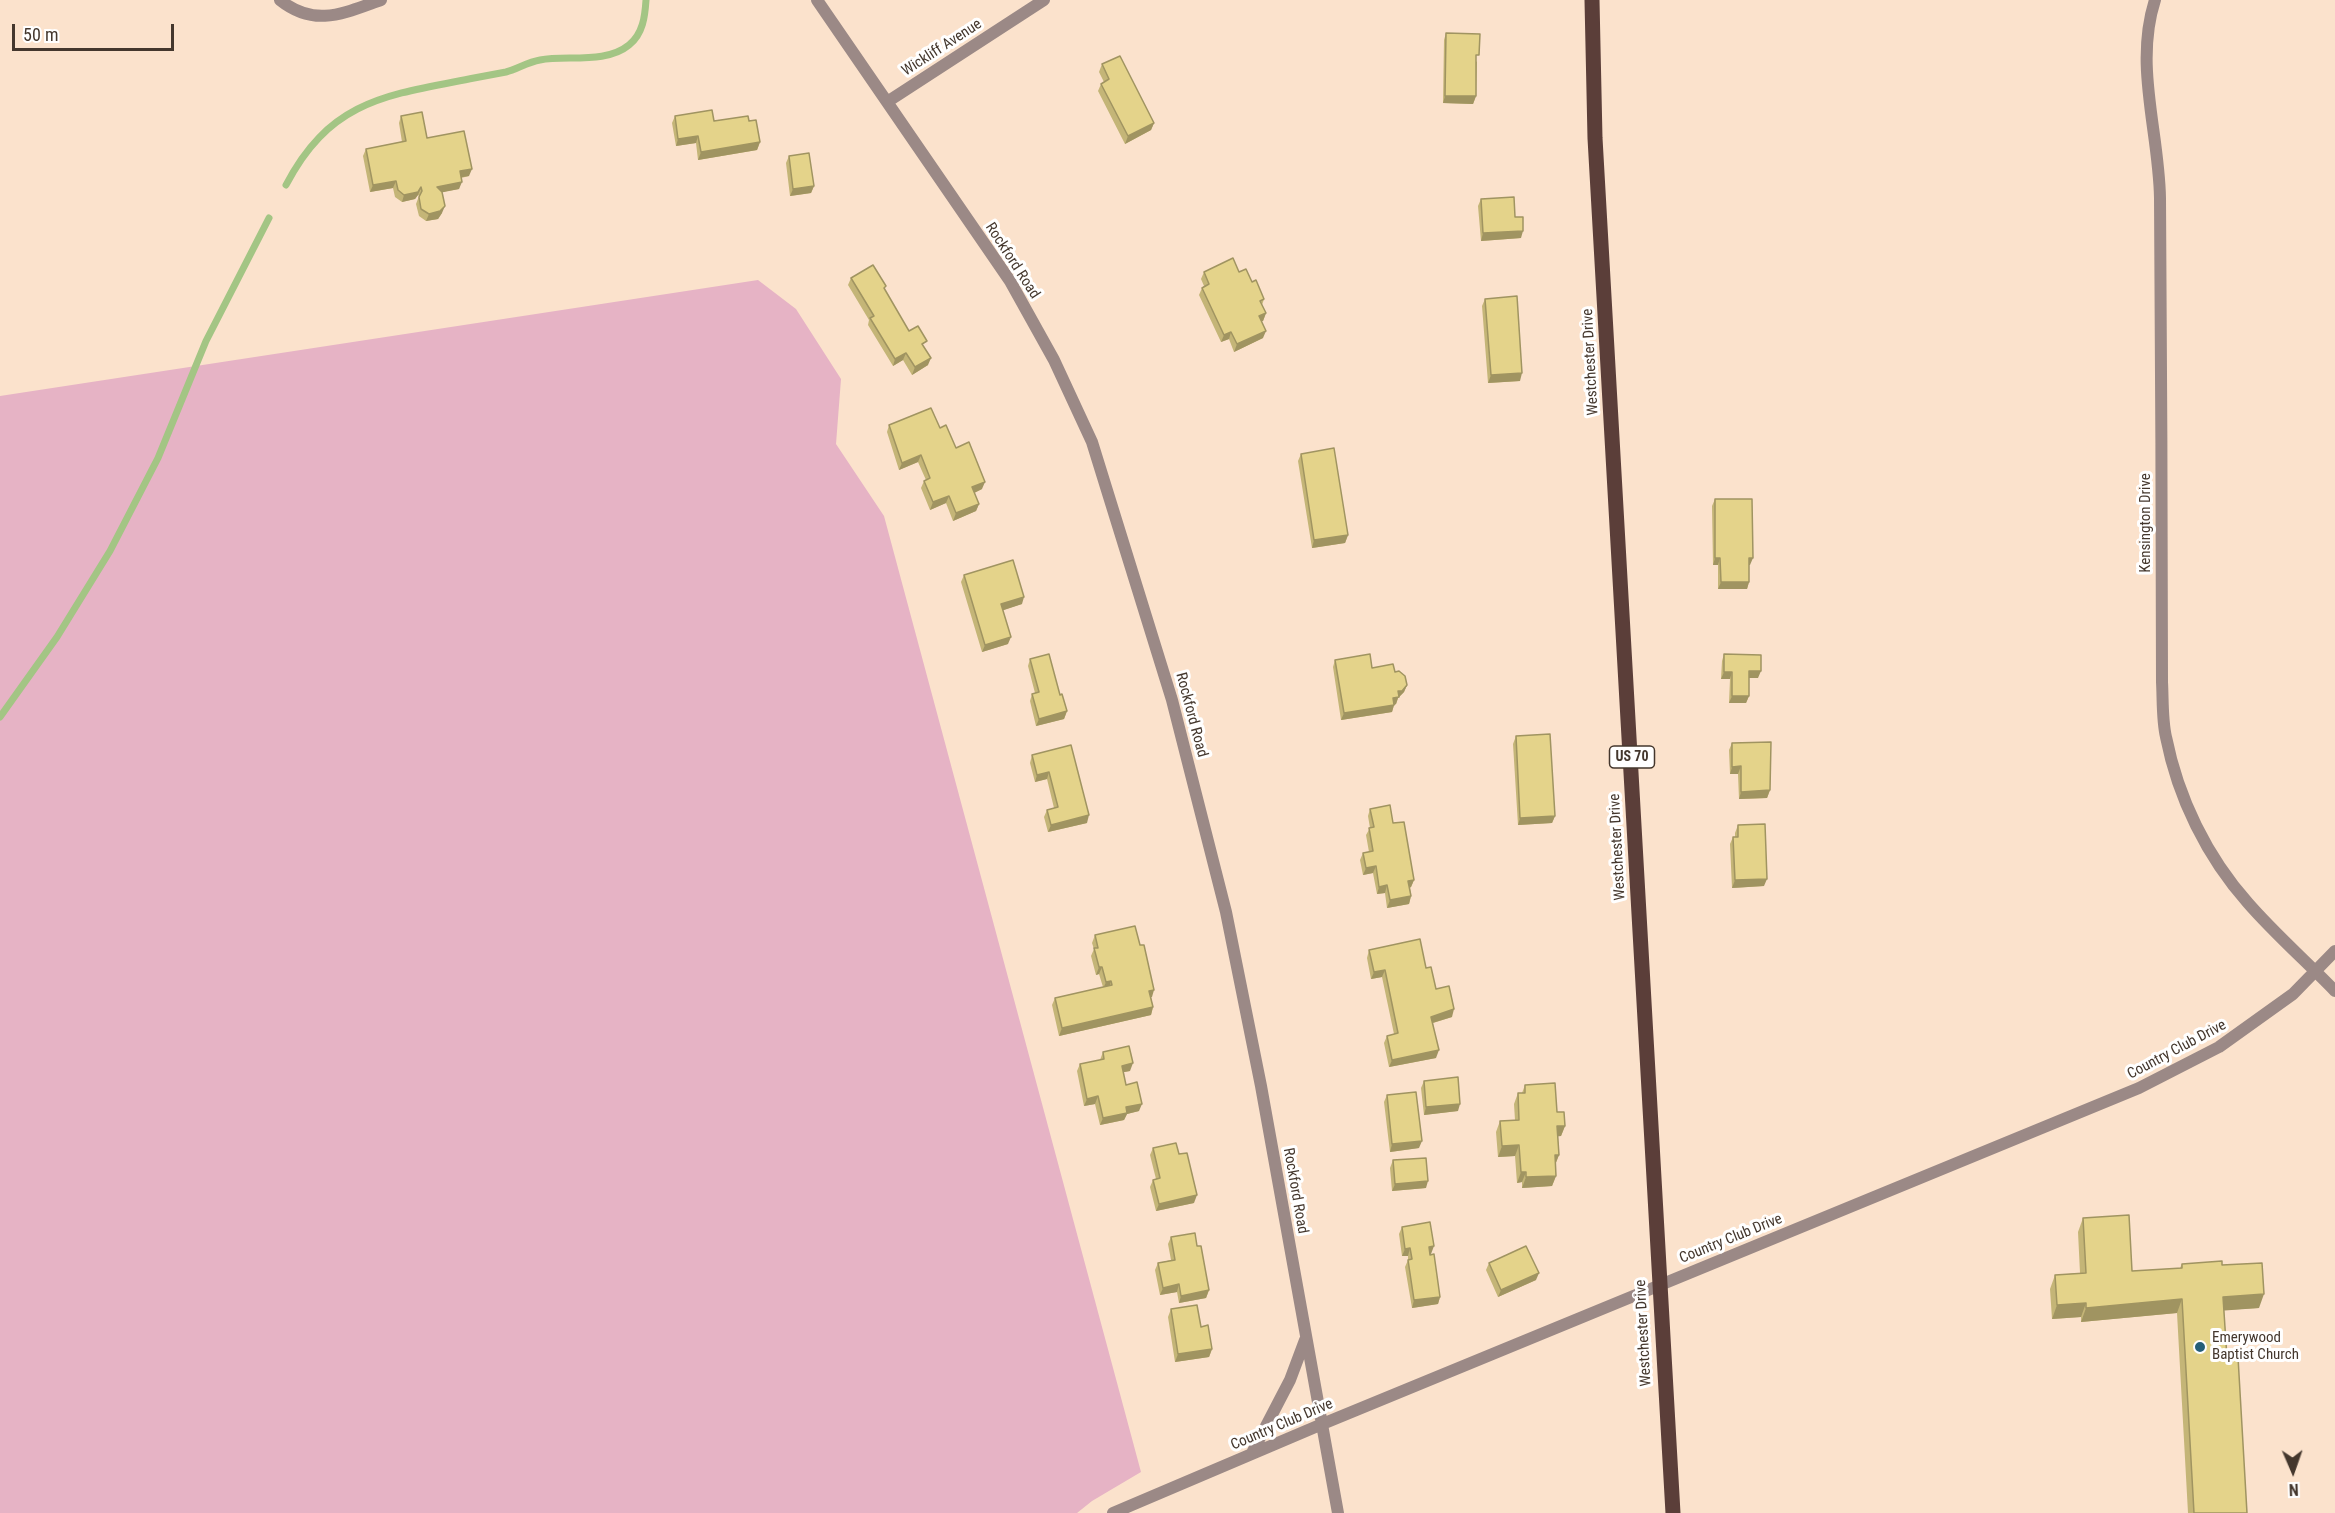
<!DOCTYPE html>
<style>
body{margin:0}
#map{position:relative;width:2335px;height:1513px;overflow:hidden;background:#fbe2cc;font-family:"Roboto Condensed",sans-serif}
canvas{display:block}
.north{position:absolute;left:2263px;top:1441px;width:60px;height:60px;-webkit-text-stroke:4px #fff;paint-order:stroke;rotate:178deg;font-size:16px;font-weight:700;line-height:24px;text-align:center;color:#44372d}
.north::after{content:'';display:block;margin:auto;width:21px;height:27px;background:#44372d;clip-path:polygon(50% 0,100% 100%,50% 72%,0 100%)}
.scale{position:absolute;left:12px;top:24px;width:162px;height:27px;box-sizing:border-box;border:3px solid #44372d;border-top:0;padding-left:8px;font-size:18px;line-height:21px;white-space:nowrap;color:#44372d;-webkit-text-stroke:4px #fff;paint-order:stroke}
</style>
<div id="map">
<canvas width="2335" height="1513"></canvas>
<div class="north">N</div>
<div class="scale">50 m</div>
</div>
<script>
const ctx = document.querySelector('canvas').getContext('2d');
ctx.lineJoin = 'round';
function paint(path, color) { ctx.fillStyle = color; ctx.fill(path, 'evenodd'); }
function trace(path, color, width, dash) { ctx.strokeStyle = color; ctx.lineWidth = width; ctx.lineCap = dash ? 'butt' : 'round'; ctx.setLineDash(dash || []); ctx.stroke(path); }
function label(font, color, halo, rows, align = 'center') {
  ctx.font = font + ' "Roboto Condensed",sans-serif'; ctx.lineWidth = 6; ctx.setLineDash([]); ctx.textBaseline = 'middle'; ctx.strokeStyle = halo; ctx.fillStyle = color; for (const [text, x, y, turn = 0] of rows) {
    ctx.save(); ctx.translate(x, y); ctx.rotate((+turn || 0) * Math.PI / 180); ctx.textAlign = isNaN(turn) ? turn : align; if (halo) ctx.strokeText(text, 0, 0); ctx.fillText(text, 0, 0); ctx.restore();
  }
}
paint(new Path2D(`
 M758,280l38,29 45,70 -5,65 48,72 257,956 -49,29 -15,12h-1077v-1117z`), '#e6b3c5');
trace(new Path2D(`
 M286,185c45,-86 102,-90 188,-107 11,-2 21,-4 32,-6 11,-3 22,-10 34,-12 27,-5 66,4 89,-15 14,-11 16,-29 17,-45
 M0,717l57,-80 53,-86 48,-93 48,-117 63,-123`), '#a3c584', 7);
trace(new Path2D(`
 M280,0c35,28 64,13 101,0
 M817,0l193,281 44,79 38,82 80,258 54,212 35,174 77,427
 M2155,0c-21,65 4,132 5,198 2,161 1,323 2,484 1,18 0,38 4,55 12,61 41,120 82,166 27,31 58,58 87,88
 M887,102l157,-102
 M1252,1453l38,-73 15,-40
 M1113,1513l207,-88 819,-337 80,-41 74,-53 42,-43`), '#9b8986', 12);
trace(new Path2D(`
 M1592,0l3,138 78,1375`), '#5b3e39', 15);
paint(new Path2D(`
 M1446,33l31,29 -1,34 -3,8 -30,-1 1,-63z
 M1102,64l52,59 -3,7 -26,14 -27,-53 3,-7 3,-2 -5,-10z
 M401,116l68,60 -8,2 -2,11 -17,3v21l-4,6 -12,2 -7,-5 -3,-12 3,-8 -1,-1 -3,4 -13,3 -7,-5 -2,-9 -23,4 -7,-36 3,-7 36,-7 -3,-19z
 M675,116l39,5h35l11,21 -3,8 -59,10 -2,-17 -20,3 -4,-23z
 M789,156l25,30 -3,7 -21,3 -4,-33z
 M1481,199l34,18 6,21 -40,3 -3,-35z
 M1204,272h35l13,10 12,17 -2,6 4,8 -3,8h-1l1,17 -29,14 -5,-13 -8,3 -22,-47 3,-7 2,-2 -3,-7z
 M851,278l33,11 25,42 16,17 3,17 -16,10 -9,-15 -10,6 -25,-41 1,-5 -21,-35z
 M1485,299l35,82 -32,2 -6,-77z
 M889,425l51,3 16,20 26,41 -8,4 5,11 -3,7 -23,10 -7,-18 -16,7 -9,-22 3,-7 2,-1 -8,-18 -19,8 -12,-38z
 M1301,454l47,81 -3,8 -33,5 -14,-87z
 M1715,499l35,66h-1v17l-2,7h-29v-24h-5l-1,-59z
 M964,575l58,29 -19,6 5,34 -26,8 -21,-70z
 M1724,654l34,24h-9v18l-3,7h-17l1,-24h-9l1,-18z
 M1030,659l30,36 7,16 -3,8 -28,7 -6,-25 2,-7 3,-1 -7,-27z
 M1335,660l60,12 12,13 -3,7 -6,6 -2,6 -2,1 -2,7 -51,8 -8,-53z
 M1516,736l39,80 -3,7 -34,2 -5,-81z
 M1732,743l38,47 -3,8 -28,1 -1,-25h-8l-1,-24z
 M1071,745l16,78 -39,9 -4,-15 3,-7 7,-2 -7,-29 -12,3 -5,-19 2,-8z
 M1370,809l23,14 21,57 -3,7 -1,1 1,8 -2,8 -22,4 -2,-15 -8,1 -4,-21 -10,2 -3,-15 3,-7 6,-1 -3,-17 4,-7 -2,-12z
 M1738,825l26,61 -32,2 -2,-44 3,-7h2v-4z
 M1095,935l57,62h-1l2,10 -2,8 -92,21 -7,-31 3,-7 48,-11 -4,-13 -3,1 -5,-19 3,-7 -2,-6z
 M1369,950l57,18 10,21 16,28 -19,6 3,35 -47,9 -5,-24 3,-7 7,-2 -12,-57 -11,2 -4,-21z
 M1103,1052l27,19 -7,1 3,13 13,26 -12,3 -3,6 -24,5 -5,-21 -11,2 -7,-35 3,-7 20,-4z
 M1424,1081l34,30 -34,4 -3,-27z
 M1525,1085l32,27 8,14 -4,10h-3l1,19 -4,10 1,11 -4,10 -30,2v-6l-5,1 -2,-27 -17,1 -2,-25 4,-11 15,-1 -1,-16 4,-11h4z
 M1387,1095l32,53 -29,4 -6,-50z
 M1153,1148l26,6 15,49 -38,8 -6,-24 3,-7 3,-1 -6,-24z
 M1393,1160l33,28 -34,3 -2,-23z
 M2083,1218l49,53 48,-3 2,-4 40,1 37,43 -35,2 3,48 20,155h-59l-11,-200 -96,9v-5l-29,2 -2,-30 5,-14 25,-2 -2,-41z
 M1402,1227l29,27 9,43 -2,7 -26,4 -7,-41 3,-7v-4h-6l-3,-22z
 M1171,1237l26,9 12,44 -3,8 -27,5 -2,-11 -17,3 -5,-25 3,-7 13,-3 -3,-16z
 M1489,1263l47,17 -38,17 -12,-27z
 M1171,1309l30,18 11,22 -3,8 -34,5 -7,-45z`), '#c4b577');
paint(new Path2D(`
 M1445,96h31l-3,8 -30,-1z
 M1154,123l-3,7 -26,14 3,-8z
 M698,136l-2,7 -20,3 2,-7z
 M760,142l-3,8 -59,10 3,-8z
 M472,169l-3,7 -12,2 3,-7z
 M396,181l-3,7 -23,4 3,-7z
 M462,182l-3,7 -25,5 3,-7z
 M814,186l-3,7 -21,3 3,-7z
 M421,187l-3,8 -3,4 -13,3 2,-7z
 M445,206l-3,7 -4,6 -12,2 3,-7z
 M1523,231l-2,7 -40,3 2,-8z
 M1266,313l-3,8 -6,2 2,-7z
 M1266,331l-3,7 -29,14 3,-8z
 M1231,332l-2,7 -8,3 3,-7z
 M906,353l-3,7 -10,6 2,-7z
 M931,358l-3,7 -16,10 3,-8z
 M1522,373l-2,8 -32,2 3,-8z
 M921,455l-3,7 -19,8 3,-7z
 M985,482l-3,7 -12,6 2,-8z
 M949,496l-3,7 -16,7 3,-8z
 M979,504l-3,7 -23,10 3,-8z
 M1348,535l-3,8 -33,5 2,-8z
 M1715,558h5l-2,7h-5z
 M1749,558h4l-3,7h-4z
 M1721,582h28l-2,7h-29z
 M1024,597l-2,7 -24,8 3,-8z
 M1011,637l-3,7 -26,8 3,-7z
 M1749,671h12l-3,7h-12z
 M1724,672h8l-2,7h-9z
 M1407,685l-3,7 -6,6 -2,6 -2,1 -2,7 -51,8 3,-7 49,-15 5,-7z
 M1732,696h17l-3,7h-17z
 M1067,711l-3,8 -28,7 3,-7z
 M1741,766l-3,8h-8l2,-7z
 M1049,772l-2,7 -12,3 2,-7z
 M1770,790l-3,8 -28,1 2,-7z
 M1089,815l-2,8 -39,9 3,-7z
 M1555,816l-3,7 -34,2 2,-7z
 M1376,866l-3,7 -10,2 3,-7z
 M1767,879l-3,7 -32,2 3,-8z
 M1414,880l-3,7 -5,1 2,-7z
 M1387,885l-2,8 -8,1 2,-7z
 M1411,896l-2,8 -22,4 3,-8z
 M1099,967h3l-3,7 -3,1z
 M1385,970l-3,7 -11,2 3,-7z
 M1111,981l-2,7 -6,1 3,-7z
 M1154,990l-2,7 -5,1 2,-7z
 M1153,1007l-2,8 -92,21 3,-8z
 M1454,1009l-2,8 -23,7 2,-7z
 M1439,1050l-3,8 -47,9 3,-7z
 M1133,1063l-3,8 -11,2 3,-7z
 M1098,1096l-3,8 -11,2 3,-7z
 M1142,1104l-3,7 -12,3 -3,6 -24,5 3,-7 23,-11z
 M1460,1104l-2,7 -34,4 2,-8z
 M1557,1126h8l-4,10 -8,1z
 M1422,1141l-3,7 -29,4 2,-8z
 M1519,1145l-4,11 -17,1 4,-11z
 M1555,1155h4l-4,10z
 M1521,1172h5l-4,10 -5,1z
 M1556,1176l-4,10 -30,2 4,-11z
 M1428,1181l-2,7 -34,3 3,-7z
 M1197,1195l-3,8 -38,8 3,-7z
 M1434,1246l-3,8h-4l2,-7z
 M1410,1248l-2,8h-6l3,-7z
 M1539,1273l-3,7 -38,17 3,-7z
 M1179,1284l-2,8 -17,3 3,-7z
 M1209,1290l-3,8 -27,5 2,-7z
 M2264,1294l-5,14 -41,3 5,-14z
 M1440,1297l-2,7 -26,4 2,-8z
 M2182,1299l-5,14 -96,9 5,-14z
 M2086,1303l-5,14 -29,2 5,-14z
 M1212,1349l-3,8 -34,5 3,-8z`), '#a09461');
const building = new Path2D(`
 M1446,33l34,1 -1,21h-3v41h-31z
 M1120,56l34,67 -26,13 -27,-52 8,-5 -7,-15z
 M712,110l2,11 34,-5 1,5 7,-1 4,22 -59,10 -3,-16 -20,3 -3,-23z
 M422,112l5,26 37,-7 8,38 -12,2 2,11 -25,5 5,5 3,14 -5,5 -11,3 -8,-5 -2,-12 3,-6 -1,-4 -3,5 -14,3 -6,-5 -2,-9 -23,4 -7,-36 40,-8 -5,-25z
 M809,153l5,33 -21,3 -4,-33z
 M1514,197l1,20h8v14l-40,2 -2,-34z
 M1233,258l6,14 7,-3 6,13 4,-2 8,19 -4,2 6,12 -7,3 7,15 -29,13 -6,-12 -7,3 -22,-47 7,-4 -5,-12z
 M873,265l13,21 -2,2 25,43 9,-5 9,15 -5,3 9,14 -16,9 -9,-14 -11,6 -25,-41 4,-2 -23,-38z
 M1517,296l5,77 -31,2 -6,-76z
 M931,408l9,20 6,-3 10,23 13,-6 16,40 -13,5 7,17 -23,9 -7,-17 -16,6 -9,-21 6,-3 -9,-23 -19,8 -13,-38z
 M1334,448l14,87 -34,5 -13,-86z
 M1715,499h37l1,59h-4v24h-28l-1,-24h-5z
 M1013,560l11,37 -23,7 10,33 -26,8 -21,-70z
 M1049,654l11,41 2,-1 5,17 -28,8 -7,-25 7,-2 -9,-33z
 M1370,654l2,14 21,-4 2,8 4,-1 6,5 2,9 -5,6h-4l1,6 -6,1 1,7 -50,8 -9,-53z
 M1724,654l37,1v16h-12v25h-17v-24h-8z
 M1550,734l5,82 -35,2 -4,-82z
 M1771,742l-1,48 -29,2v-26l-9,1v-24z
 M1071,745l18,70 -38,10 -4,-15 11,-3 -9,-35 -12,3 -5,-20z
 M1390,805l3,18 11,-1 10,58 -6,1 3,15 -21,4 -3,-15 -8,2 -3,-21 -10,2 -3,-15 10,-2 -4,-23 5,-1 -4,-18z
 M1765,824l2,55 -32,1 -2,-43h5v-12z
 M1135,926l5,19h4l10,45 -5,1 4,16 -91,21 -7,-30 57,-13 -1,-4 -5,1 -4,-15h-3l-5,-19h4l-3,-13z
 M1420,939l6,29 5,-1 5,22 13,-3 5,23 -23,8 8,33 -47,10 -5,-24 11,-3 -13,-63 -11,2 -5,-22z
 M1129,1046l4,17 -11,3 4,19 11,-3 5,22 -16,3 1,6 -24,5 -5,-22 -11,3 -7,-35 24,-5 -1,-7z
 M1458,1077l2,27 -34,3 -2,-26z
 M1555,1083l2,29h7l1,14h-8l2,29h-4l1,21 -30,1v-5h-5l-2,-27 -17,1 -2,-25 19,-1 -1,-27h7v-8z
 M1416,1092l6,49 -30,3 -5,-49z
 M1176,1143l3,11 8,-1 10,42 -38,9 -6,-24 7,-2 -7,-30z
 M1426,1158l2,23 -33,3 -2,-24z
 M2129,1215l3,56 50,-3v-4l40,-3v4l40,-2 2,31 -41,3 4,61 11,-1 9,156h-53l-12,-214 -96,9v-5l-29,2 -2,-30 31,-2 -3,-55z
 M1430,1222l4,24 -5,1 1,8 4,-1 6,43 -26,3 -6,-40 4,-1 -2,-11 -5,1 -3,-22z
 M1195,1233l2,13h4l8,44 -28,6 -2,-12 -16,4 -5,-25 17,-3 -4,-23z
 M1526,1246l13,27 -38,17 -12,-27z
 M1197,1305l4,22 7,-2 4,24 -34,5 -7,-45z`);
paint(building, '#e4d38a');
trace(building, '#a09461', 1.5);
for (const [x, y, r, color] of [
 [2200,1347,6,"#265e78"]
]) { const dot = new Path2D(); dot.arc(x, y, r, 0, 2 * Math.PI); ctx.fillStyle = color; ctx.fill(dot); trace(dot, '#fff', 2); }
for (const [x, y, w] of [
 [1632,757,45]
]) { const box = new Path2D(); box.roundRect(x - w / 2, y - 11, w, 22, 4.5); ctx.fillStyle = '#fff'; ctx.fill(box); trace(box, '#44372d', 1.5); }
label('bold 14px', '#44372d', null, [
 ["US 70",1632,757]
]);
label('15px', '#44372d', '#fff', [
 ["Wickliff Avenue",942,48,-33],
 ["Rockford Road",1012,261,57],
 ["Westchester Drive",1591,362,-93],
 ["Kensington Drive",2146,523,-90],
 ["Rockford Road",1191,715,75],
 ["Westchester Drive",1618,847,-93],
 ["Country Club Drive",2177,1050,-28],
 ["Rockford Road",1295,1191,80],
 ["Country Club Drive",1731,1239,-22],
 ["Westchester Drive",1644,1333,-93],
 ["Country Club Drive",1282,1425,-23]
]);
label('15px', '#44372d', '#fff', [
 ["Emerywood",2212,1338],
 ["Baptist Church",2212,1355]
], 'left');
</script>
